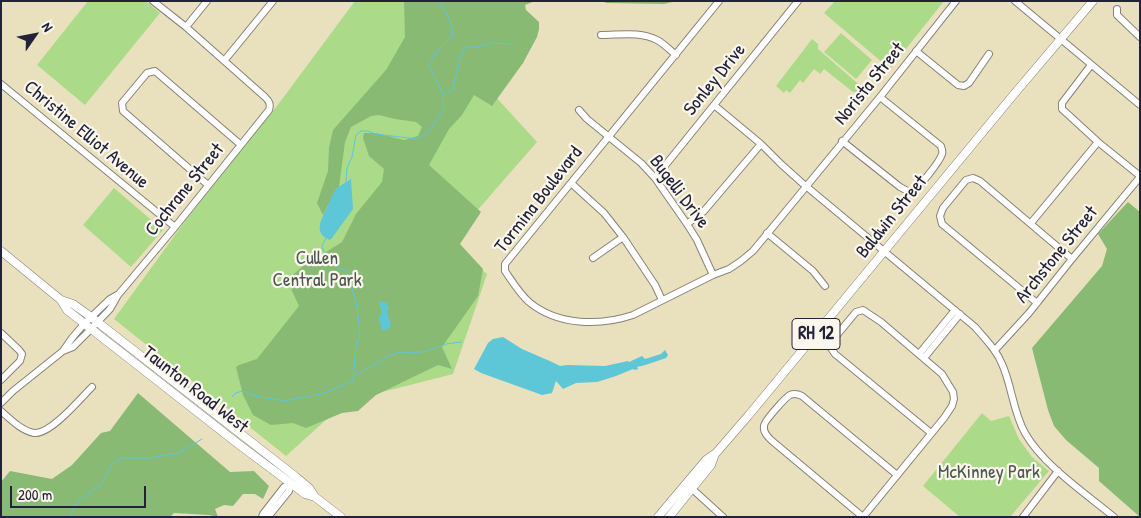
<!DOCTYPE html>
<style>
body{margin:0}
#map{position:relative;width:1141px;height:518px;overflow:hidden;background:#e9e1bd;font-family:"Patrick Hand",sans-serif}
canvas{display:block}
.frame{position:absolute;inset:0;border:2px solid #22223b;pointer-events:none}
.north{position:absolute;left:10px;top:10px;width:50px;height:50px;-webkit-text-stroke:4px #fbf7ec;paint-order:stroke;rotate:57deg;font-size:14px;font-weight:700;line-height:20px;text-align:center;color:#22223b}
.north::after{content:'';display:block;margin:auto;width:18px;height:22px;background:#22223b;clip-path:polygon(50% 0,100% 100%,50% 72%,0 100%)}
.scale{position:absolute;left:10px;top:486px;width:136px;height:22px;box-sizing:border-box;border:2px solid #22223b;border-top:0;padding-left:6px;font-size:15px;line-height:18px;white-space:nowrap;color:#22223b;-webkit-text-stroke:4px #fbf7ec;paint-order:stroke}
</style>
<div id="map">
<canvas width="1141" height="518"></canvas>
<div class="frame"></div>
<div class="north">N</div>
<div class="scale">200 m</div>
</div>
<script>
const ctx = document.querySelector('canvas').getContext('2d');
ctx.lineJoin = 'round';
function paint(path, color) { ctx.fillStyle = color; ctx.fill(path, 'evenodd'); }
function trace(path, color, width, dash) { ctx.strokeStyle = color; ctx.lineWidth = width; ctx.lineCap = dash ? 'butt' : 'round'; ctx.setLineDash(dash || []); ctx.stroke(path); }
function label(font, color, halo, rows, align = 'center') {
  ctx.font = font + ' "Patrick Hand",sans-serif'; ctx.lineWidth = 4.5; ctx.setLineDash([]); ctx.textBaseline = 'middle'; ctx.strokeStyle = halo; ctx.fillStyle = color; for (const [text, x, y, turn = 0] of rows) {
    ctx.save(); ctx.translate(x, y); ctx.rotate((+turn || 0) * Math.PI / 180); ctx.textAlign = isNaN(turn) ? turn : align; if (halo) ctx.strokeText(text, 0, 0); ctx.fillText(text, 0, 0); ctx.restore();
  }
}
paint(new Path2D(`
 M88,1h58l14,12 -75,92 -48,-40z
 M355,1h53l129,141 -89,102 39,30 -34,100 -106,27 -61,55 -172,-137 72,-99 94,-118z
 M835,1h109l-54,68 -66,-56z
 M841,33l31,27 -16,19 -32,-27z
 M812,39l6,5v5l45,39 -4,4h-6l-29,-23 -4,5 -6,-5 -11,14 -3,-3 -10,13 -4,-3 -2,3 -8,-7z
 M114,188l49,42 -32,37 -48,-42z
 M982,413l9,8 18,-5 10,23 13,18 17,14 -39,46h-50l-37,-31z`), '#abda88');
paint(new Path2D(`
 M404,1h131l-10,4 1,5 13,12v7l-2,8 -14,26 -31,43 -18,-11 -12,20 -13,14 -20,36 52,47 -21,32 23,25 -5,27 -36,51 10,22 -14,-4 -62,30 -18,16 -16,2 -36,15 -13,-5 -22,2 -18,-10 -10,-20 -7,-28 3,-2 18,-6 42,-53 -12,-26 15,-13 40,-25 14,-28 26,-32 2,-13 -15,-13 -6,-18 1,-5h12l28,7 14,-4 4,-9 -6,-5 -21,-3 -16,-4 -8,1 -20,11 -6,15 -6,45 -3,3 -13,25 -6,-12 11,-32 1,-23 4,-18 53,-60 19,-33z
 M602,1h75l-13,3 -58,-1z
 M1128,202l12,10v305l-41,-36v-13l-33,-28 -12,-14 -6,-16 -16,-62 70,-82 5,-17 -9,-15z
 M138,393l92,79 24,-1 15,15 -6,13 -8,-5h-12l-10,12 -9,-1 -9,4 3,8 -9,-2 -35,-2 -4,4h-169v-35l9,-11 42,8 20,-14 29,-32 9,-2z`), '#88ba74');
paint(new Path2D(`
 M351,179l2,30 -21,29 -2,2c-18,-7 -8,-22 -2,-34 2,-6 5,-13 9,-18 4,-3 10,-6 14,-9z
 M379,301l8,2 2,5 -2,3 4,15 -2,2 -5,3 -3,-1v-7l-3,-3 1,-3 3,-3z
 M503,337l19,12 30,13 8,4 7,-1 38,1 23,-5 1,1 13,-6 3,3 16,-5 4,-4 3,5 -2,3c-10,3 -19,7 -29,9l1,2 -3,1 -2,-1 -17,7 -19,6 -21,1 -13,6 -7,-8 -4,12 -10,2 -61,-22 -7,-4 14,-26 5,-4z`), '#5dc7d8');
trace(new Path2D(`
 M444,95l9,-6 8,-35 6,-7h10l12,-4 24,1
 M346,182l1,-14 5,-11 4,-22 5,-4h7l7,3 42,5 11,-7 16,-22 -1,-15 -4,-10 -10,-19 6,-12 18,-20 -3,-14 -11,-19
 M355,376l33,-20 13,-4 11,1 16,-2 18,-7 15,-2
 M232,397l4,-4 6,-2 13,5 30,5 36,-7 32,-13 3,-34 4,-12 -3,-29 -10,-35 -19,-8 -6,-17 4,-8
 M71,517l2,-8 5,-8 23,-16 11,-21 11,-6h28l28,-5 23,-14`), '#5dc7d8', 1);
const minor = new Path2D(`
 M719,1l-214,263v7c7,10 14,22 24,31 29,24 71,24 104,13l80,-40 16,-6 12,-8 12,-10 127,-154 76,-96
 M1015,1l125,104
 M1117,9v6l23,22
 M186,27l21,-26
 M601,35c19,0 39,-4 56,5 6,3 13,10 19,15
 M916,51l42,34 6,1 5,-3 20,-29
 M224,61l49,-60
 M1091,65l-29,38v6l36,33 42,34
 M1,84l174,143
 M714,105l47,39 20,20 20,18 174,145c10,12 21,22 27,37 10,22 11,48 23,69 18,32 60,60 89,84
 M579,110l8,9 54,44 14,15 32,46 10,16 16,35
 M842,141l58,46c4,2 7,5 11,4 7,-1 29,-30 31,-37 1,-4 0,-3 -1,-8l-61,-49
 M655,178l143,-177
 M571,183l33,30 19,24 32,48 7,15
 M208,185l-85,-74 -1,-8 25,-30 8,-2 86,74
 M1031,223l67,-81
 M687,224l17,-13 57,-67
 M767,233l46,38 12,15
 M593,258l30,-21
 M1037,303l-95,-79 -2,-8 3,-8 23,-28 7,-2 7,3 92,78
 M1,333l18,17 3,4 -2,7 -19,19
 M995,350l34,-37 43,-54 68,-82
 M63,351l10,-4 18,-18 19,-20 8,-14 57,-68 94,-117c2,-6 0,-9 -4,-13l-79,-70 -33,-26
 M919,354l36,-44
 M924,358l36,-44
 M1,403l12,-12 50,-40 9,-13 12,-14 26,-25 7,-4
 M1,411c9,8 21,20 33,22 16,2 46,-34 58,-46
 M689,486l34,31
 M262,517l1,-3 21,-27 7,-3
 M268,517l21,-26 2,-7
 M863,517l81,-99 8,-12 2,-7 -1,-7 -11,-18 -61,-52 -18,-12 -7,2 -24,29 -1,7 4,6 96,79
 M863,517l-92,-77c-4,-4 -8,-8 -7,-14 0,-5 22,-29 26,-31 4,-2 8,-1 12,1l95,79
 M1023,517l35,-46`);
const major = new Path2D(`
 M1,251l60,49 6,10 170,133 68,51 10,3
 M61,300l12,4 18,13 205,160 13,11 6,9 26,20
 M658,517l48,-57 10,-7 32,-37 267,-323 78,-92
 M669,517l42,-52 4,-11`);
trace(minor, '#86827c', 8);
trace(major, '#86827c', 9);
trace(minor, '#fff', 6);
trace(major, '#fff', 8);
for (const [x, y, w] of [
 [816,334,48]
]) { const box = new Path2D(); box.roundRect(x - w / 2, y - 15.5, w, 31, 4); ctx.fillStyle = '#fbf7ec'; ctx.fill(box); trace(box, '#22223b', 1); }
label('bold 18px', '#22223b', null, [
 ["RH 12",816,334]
]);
label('19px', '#22223b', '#fbf7ec', [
 ["Sonley Drive",715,80,-51],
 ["Norista Street",870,84,-51],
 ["Christine Elliot Avenue",86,135,40],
 ["Cochrane Street",185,190,-51],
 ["Bugelli Drive",679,192,53],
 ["Tormina Boulevard",539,200,-52],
 ["Baldwin Street",892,217,-51],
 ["Archstone Street",1057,255,-51],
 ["Taunton Road West",195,390,38]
]);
label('19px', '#4b5952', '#fbf7ec', [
 ["Cullen",317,259],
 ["Central Park",317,281],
 ["McKinney Park",989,473]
]);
</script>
